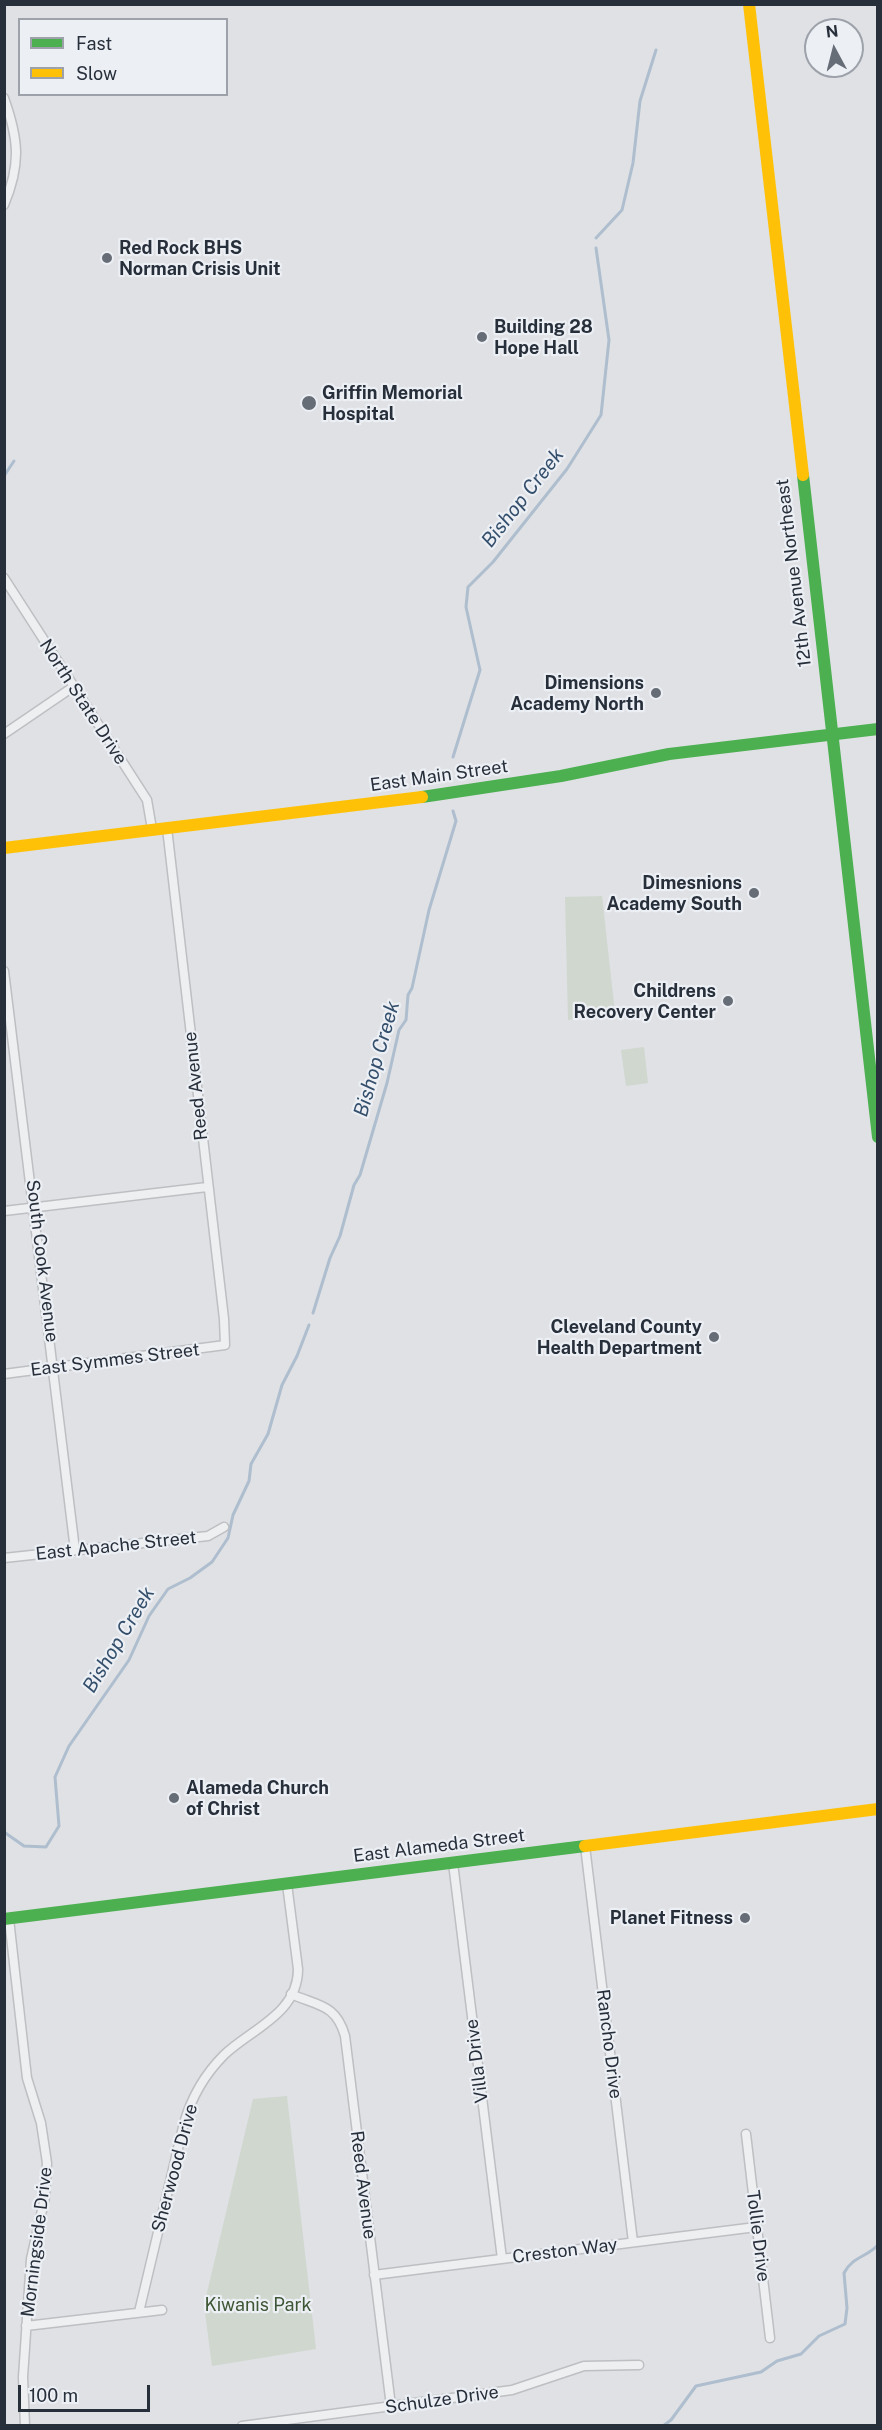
<!DOCTYPE html>
<style>
body{margin:0}
#map{position:relative;width:882px;height:2430px;overflow:hidden;background:#dfe1e4;font-family:"Public Sans",sans-serif}
canvas{display:block}
.frame{position:absolute;inset:0;border:6px solid #272f3b;pointer-events:none}
.legend{position:absolute;left:18px;top:18px;width:210px;height:78px;box-sizing:border-box;background:#eceff4;border:2px solid #9da2aa;margin:0;padding:8px 10px;list-style:none;font-size:18px;color:#272f3b}
.legend li{display:flex;align-items:center;gap:12px;height:30px}
.legend b{width:30px;border:2px solid #9da2aa}
.north{position:absolute;left:804px;top:18px;width:60px;height:60px;box-sizing:border-box;background:#eceff4;border:2px solid #9da2aa;border-radius:50%;rotate:353deg;font-size:16px;font-weight:700;line-height:24px;text-align:center;color:#272f3b}
.north::after{content:'';display:block;margin:auto;width:21px;height:27px;background:#676d76;clip-path:polygon(50% 0,100% 100%,50% 72%,0 100%)}
.scale{position:absolute;left:18px;top:2385px;width:132px;height:27px;box-sizing:border-box;border:3px solid #272f3b;border-top:0;padding-left:8px;font-size:18px;line-height:21px;white-space:nowrap;color:#272f3b;-webkit-text-stroke:4px #eceff4;paint-order:stroke}
</style>
<div id="map">
<canvas width="882" height="2430"></canvas>
<div class="frame"></div>
<ul class="legend">
<li><b style="height:8px;background:#4caf50"></b>Fast</li>
<li><b style="height:8px;background:#ffc107"></b>Slow</li>
</ul>
<div class="north">N</div>
<div class="scale">100 m</div>
</div>
<script>
const ctx = document.querySelector('canvas').getContext('2d');
ctx.lineJoin = 'round';
function paint(path, color) { ctx.fillStyle = color; ctx.fill(path, 'evenodd'); }
function trace(path, color, width, dash) { ctx.strokeStyle = color; ctx.lineWidth = width; ctx.lineCap = dash ? 'butt' : 'round'; ctx.setLineDash(dash || []); ctx.stroke(path); }
function label(font, color, halo, rows, align = 'center') {
  ctx.font = font + ' "Public Sans",sans-serif'; ctx.lineWidth = 4.5; ctx.setLineDash([]); ctx.textBaseline = 'middle'; ctx.strokeStyle = halo; ctx.fillStyle = color; for (const [text, x, y, turn = 0] of rows) {
    ctx.save(); ctx.translate(x, y); ctx.rotate((+turn || 0) * Math.PI / 180); ctx.textAlign = isNaN(turn) ? turn : align; if (halo) ctx.strokeText(text, 0, 0); ctx.fillText(text, 0, 0); ctx.restore();
  }
}
paint(new Path2D(`
 M602,896l13,117 -47,7 -3,-123z
 M644,1047l4,36 -22,3 -5,-36z
 M287,2096l29,253 -104,17 -8,-61 49,-206z`), '#d0d7cf');
trace(new Path2D(`
 M596,238l26,-28 11,-47 7,-62 16,-51
 M4,476l10,-15
 M453,757l27,-87 -14,-63 2,-20 25,-25 74,-93 34,-54 8,-75 -13,-92
 M313,1313l17,-55 10,-22 14,-51 6,-10 27,-92 12,-53 7,-10 2,-25 4,-7 17,-78 27,-89 -3,-10
 M4,1832l20,14 22,1 13,-21 -4,-49 14,-31 60,-86 20,-44 19,-27 22,-11 22,-16 16,-24 5,-23 16,-34 2,-17 17,-30 14,-49 15,-29 12,-31
 M663,2426l8,-6 25,-34 65,-14 16,-11 24,-7 18,-18 26,-12 2,-16 -3,-35c8,-16 23,-16 34,-28`), '#aebece', 3);
const street = new Path2D(`
 M4,98c15,42 17,66 0,107
 M4,578l143,222 5,29
 M4,734l69,-47
 M4,971l71,579
 M4,1211l203,-24
 M4,1374l221,-29 -1,-26 -57,-491
 M4,1558l204,-22 16,-9
 M585,1846l48,396
 M453,1863l49,396
 M9,1919l18,159 14,45 6,40 -2,34 -14,62 -8,118 2,49
 M291,1994c27,12 45,10 54,42l46,370
 M746,2134l24,204
 M374,2275l382,-48
 M139,2312l45,-189c8,-27 21,-49 40,-68 27,-26 74,-41 74,-86l-11,-85
 M26,2326l136,-16
 M242,2426l270,-36 72,-24 55,-1`);
trace(street, '#bdbfc2', 11);
trace(street, '#eeeff0', 8);
trace(new Path2D(`
 M803,475l75,662
 M422,797l139,-21 108,-22 209,-25
 M4,1919l581,-73`), '#4caf50', 12);
trace(new Path2D(`
 M749,4l54,471
 M4,848l418,-51
 M585,1846l293,-37`), '#ffc107', 12);
for (const [x, y, r, color] of [
 [107,258,6,"#676d76"],
 [482,337,6,"#676d76"],
 [309,403,8,"#676d76"],
 [656,693,6,"#676d76"],
 [754,893,6,"#676d76"],
 [728,1001,6,"#676d76"],
 [714,1337,6,"#676d76"],
 [174,1798,6,"#676d76"],
 [745,1918,6,"#676d76"]
]) { const dot = new Path2D(); dot.arc(x, y, r, 0, 2 * Math.PI); ctx.fillStyle = color; ctx.fill(dot); trace(dot, '#eceff4', 2); }
label('bold 18px', '#272f3b', '#eceff4', [
 ["Red Rock BHS",119,248,"left"],
 ["Norman Crisis Unit",119,269,"left"],
 ["Building 28",494,327,"left"],
 ["Hope Hall",494,348,"left"],
 ["Griffin Memorial",322,393,"left"],
 ["Hospital",322,414,"left"],
 ["Dimensions",644,683],
 ["Academy North",644,704],
 ["Dimesnions",742,883],
 ["Academy South",742,904],
 ["Childrens",716,991],
 ["Recovery Center",716,1012],
 ["Cleveland County",702,1327],
 ["Health Department",702,1348],
 ["Alameda Church",186,1788,"left"],
 ["of Christ",186,1809,"left"],
 ["Planet Fitness",733,1918]
], 'right');
label('18px', '#272f3b', '#eceff4', [
 ["12th Avenue Northeast",794,573,-97],
 ["North State Drive",83,702,57],
 ["East Main Street",439,776,-8],
 ["Reed Avenue",196,1086,-96],
 ["South Cook Avenue",42,1261,83],
 ["East Symmes Street",115,1360,-7],
 ["East Apache Street",116,1546,-6],
 ["East Alameda Street",439,1846,-7],
 ["Rancho Drive",609,2044,83],
 ["Villa Drive",477,2061,-97],
 ["Sherwood Drive",175,2168,-75],
 ["Reed Avenue",363,2185,83],
 ["Tollie Drive",758,2236,83],
 ["Morningside Drive",37,2242,-83],
 ["Creston Way",565,2251,-7],
 ["Schulze Drive",442,2400,-8]
]);
label('18px', '#3d5635', '#eceff4', [
 ["Kiwanis Park",258,2305]
]);
label('italic 20px', '#344f6c', '#eceff4', [
 ["Bishop Creek",523,498,-52],
 ["Bishop Creek",377,1059,-74],
 ["Bishop Creek",119,1640,-59]
]);
</script>
